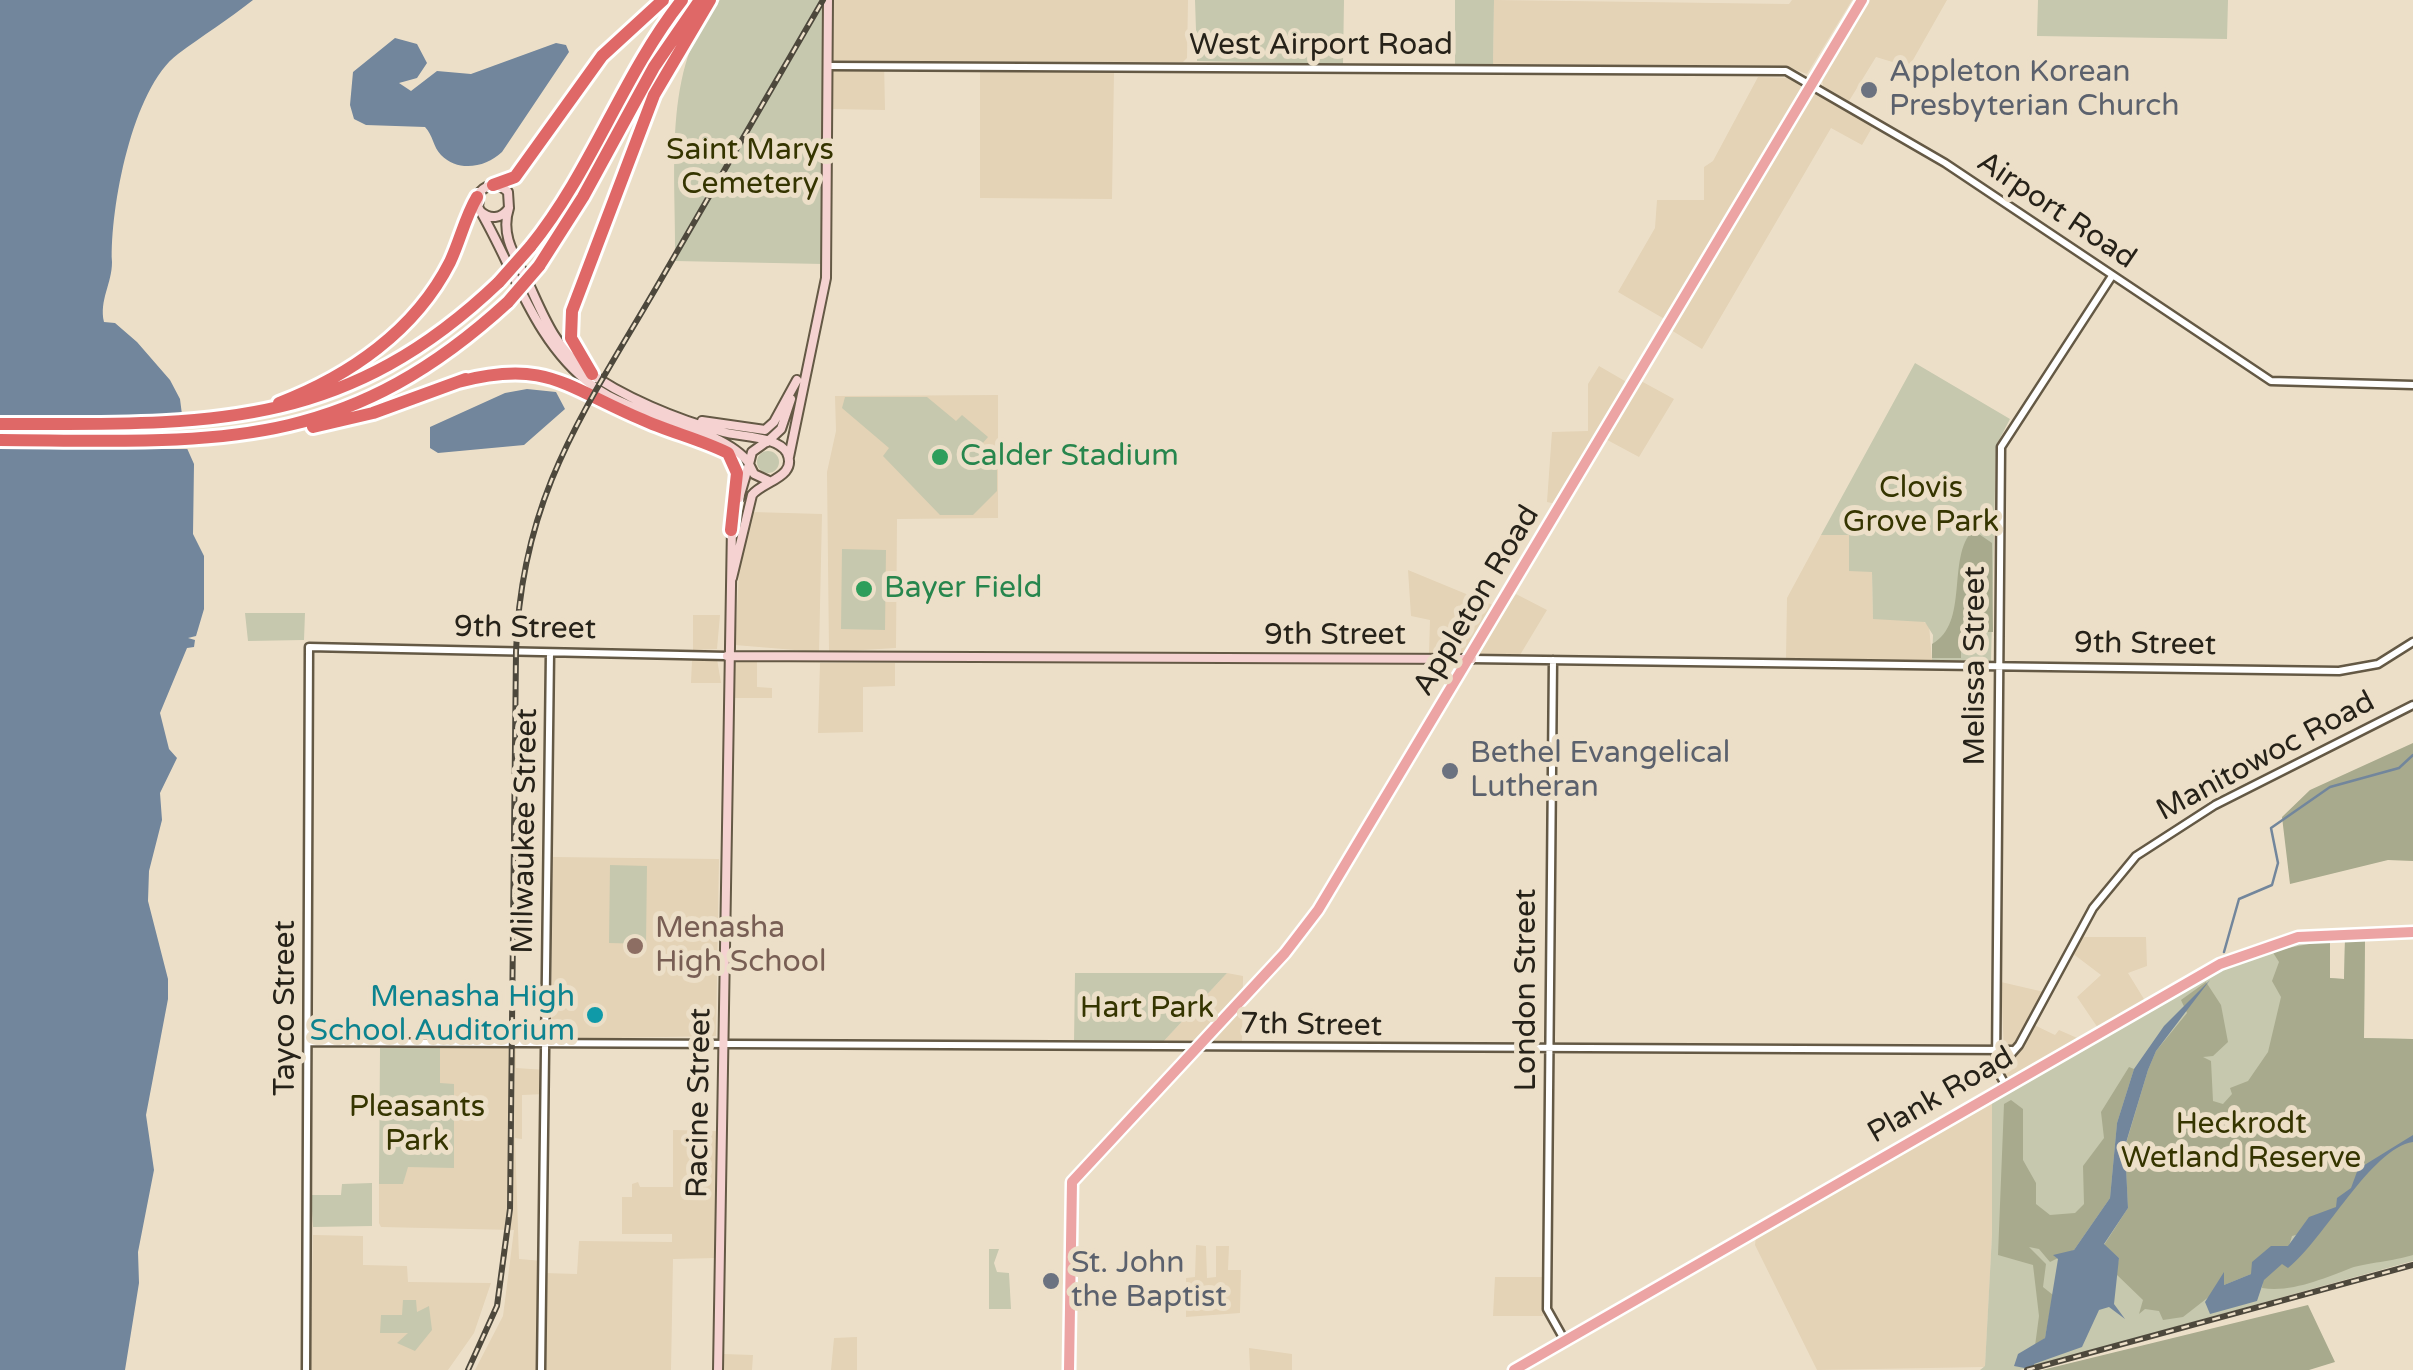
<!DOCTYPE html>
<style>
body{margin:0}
canvas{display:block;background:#ecdfc8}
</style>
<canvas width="2413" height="1370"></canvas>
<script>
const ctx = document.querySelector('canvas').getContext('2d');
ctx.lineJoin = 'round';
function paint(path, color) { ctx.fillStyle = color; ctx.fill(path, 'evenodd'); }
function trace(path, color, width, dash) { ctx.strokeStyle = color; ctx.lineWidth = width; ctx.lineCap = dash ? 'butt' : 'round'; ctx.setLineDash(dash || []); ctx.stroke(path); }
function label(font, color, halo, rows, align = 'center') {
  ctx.font = font + ' "Varela Round",sans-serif'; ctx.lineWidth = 10; ctx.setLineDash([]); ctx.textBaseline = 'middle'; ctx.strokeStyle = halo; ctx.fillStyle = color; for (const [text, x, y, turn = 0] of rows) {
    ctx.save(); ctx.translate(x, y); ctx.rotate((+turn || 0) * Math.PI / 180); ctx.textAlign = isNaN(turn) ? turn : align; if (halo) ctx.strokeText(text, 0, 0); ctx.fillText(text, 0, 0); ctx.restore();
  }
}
paint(new Path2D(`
 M834,0h354l-1,58 -4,4 -299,-1 1,49 -53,-1z
 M1494,0l295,4 3,-4h60l-45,74 -22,-8 -292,-2z
 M1869,0h78l-38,67 -33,-10 -27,44 -26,-15 -1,-8z
 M980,70l134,1 -2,128 -132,-1z
 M1758,77l32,1 83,48 -11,19 -31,-17 -129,221 -31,-19 2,-6 -55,-32 37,-64 2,-28h47v-33l9,-6z
 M1599,366l38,22 4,-7 33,18 -35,58 -41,-22 -42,69 -9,-2 5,-70 36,-1v-47z
 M998,395v123l-101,1 -1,129 -67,4 -2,-180 9,-41 -1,-35z
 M752,512l70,2 -3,138 -84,-7 4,-72z
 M1821,535h29l22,37 1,46 46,1 10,6 3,36 -146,-3 1,-60z
 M1408,570l97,40 11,-16 31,16 -27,45 -91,-1 1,-34 -19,-4z
 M693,615h27l-3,34 -24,1z
 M717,659l4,24h-30l1,-23z
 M757,660v27l15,1v10h-41l2,-36z
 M820,663h75v23l-32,1v45l-45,1z
 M553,857l166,2 -3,177 -155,3 -10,-5z
 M2083,937h63l1,29 -19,7 19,31 -47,27 -23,-34 24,-22 -29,-22z
 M1227,973l16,3 -1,67h-80z
 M2001,982l43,10 -16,30 27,13 4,-5 25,11 -69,36 -10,-2z
 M440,1046l76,1v21l30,2v24l-24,1v44l-7,-1 4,121 24,2 1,12 33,1 2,-33 93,1v-8h-50v-37h10v-13l6,-2 2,5h33v-57l44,1 -1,127 -43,1 -2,111h-196l28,-54 11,-86 -133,-3 -2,-4v-39h24l4,-17 46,-83h-13z
 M1992,1102v134l-7,131 -168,3 -62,-125 1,-9z
 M313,1235l50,1v29l44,1 1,16 83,1 -17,50 -26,37h-138z
 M1196,1245l10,1 1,32 9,-1v-31h13l-1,24h13l-1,43 -54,4v-39l9,-1z
 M1495,1277h49l-1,39h-50z
 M857,1337v33h-26l3,-32z
 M1249,1348l43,6v16h-42z
 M723,1354l30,1 -1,15h-29z`), '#e4d3b6');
paint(new Path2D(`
 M720,0h103v264l-148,-3c2,-83 -15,-196 45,-261z
 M1195,0h149l-1,64 -146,-3z
 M1455,0h276h-237l-1,64h-38z
 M2038,0h190l-1,39 -190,-3z
 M1915,363l95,56 -14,27 -5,216 -59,-1 1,-26 -8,-13 -52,-3 -1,-47 -23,-1v-36h-28z
 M845,397h82l29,24 6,-6 26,22 -6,7 15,13v34l-24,24h-33l-57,-59 6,-8 -47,-40z
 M757 462a11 11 0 1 1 22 0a11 11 0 1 1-22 0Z
 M842,549l44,1 -1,80 -44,-1z
 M245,613h60l-1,27 -56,1z
 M610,865l37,1 -1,78 -37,-1z
 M2365,935l-1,103 49,1v222l-393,109h-40l5,-4 7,-131v-133l239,-139 40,-17 59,-10v42l14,1 1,-43z
 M1075,973h152l-65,70h-88z
 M440,1046v37l14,1v84l-46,-1 -5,17h-24l1,-136z
 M372,1183v43l-59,1 -2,-32h30l1,-11z
 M989,1249h10l-5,14 3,9 12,1 2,36h-22z
 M403,1300h13l1,12 12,-6 3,24 -17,21 -18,-8 11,-10h-28l1,-18h21z`), '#c6c8ae');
paint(new Path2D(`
 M1973,530l19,13 1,89h-18l-14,11v15h-29v-14c38,-21 14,-86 41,-114z
 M2413,743v118l-25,-1 -98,24 -8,-67 28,-27z
 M2330,940v38l14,1 1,-39h20l-1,98 49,1v216c-19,6 -47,8 -62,13 -26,10 -60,25 -89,20l1,-8 44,-48 -15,4 -3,10 -38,28 -27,11 -41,32 -20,3 -4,-9 -14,-2 -6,5 4,-14 -27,-26 3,-16 -15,-13 24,-37 -3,-61 23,-77 8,-19 31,-38 -6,-13 25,-18 15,23 7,37 -15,14 -10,1 8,4 2,40 10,3 9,-10 -2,-6 18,-7 20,-29 13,-55 -9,-16 7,-19 -7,-11z
 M2129,1067l5,2 -17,54 -7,75 -36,52 -24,12 -11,-13 -10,-2 17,17 -3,23 10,8 -8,43 -10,8 4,-30 -6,-51 -35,-10 6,-151 7,-4 12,9v51l13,23v21l14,11 25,-2 9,-9 -1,-38 21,-28 -3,-26z
 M2308,1305l27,57 -26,8h-267z`), '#a8aa8d');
paint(new Path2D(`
 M0,0h253c-24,19 -51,36 -75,54 -46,34 -68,155 -66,208 0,22 -13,38 -8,60l11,1 22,19 33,38 10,19 6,47 8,18 -1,70 11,22v53l-8,27 -8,2 7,2 -1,7 -7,1 -27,65 9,36 8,9 -17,35 2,27 -13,51 -1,30 20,78v20l-22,116 8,55 -16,82 1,31 -14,87h-125z
 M395,38l22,6 10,19 -10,15 -18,5 12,8 26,-20 34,3 85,-31 10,2 3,7 -67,100c-16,15 -43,21 -61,3 -8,-8 -8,-20 -16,-28l-59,-2 -12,-6 -4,-14 3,-33z
 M527,389l29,3 9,17 -41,36 -86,8 -8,-5v-21l75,-34z
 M2210,980l-54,71 -8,19 -23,76 3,62 -24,36 15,14 -5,46 11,15 -16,-12 -10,3 -17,37 -48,17 1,6 -21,-4 4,-12 27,-16 13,-79 -5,-4 21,-5 36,-52 7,-75 17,-54 30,-43z
 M2413,1135v7c-42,6 -89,98 -125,126l-6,-4 -18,16 -7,21 -47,13 -5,-12 19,-30v13l27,-11 1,-12 19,-16h17l21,-29 27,-10 1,-9 14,-10 7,-19z`), '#72869c');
paint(new Path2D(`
 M177,415l14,10v6h-191v-15z
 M0,432l191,1 4,16h-195z`), '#ecdfc8');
trace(new Path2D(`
 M2224,952l15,-53 33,-14 6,-22 -7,-35 59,-41 69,-19 14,-13`), '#72869c', 2.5);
const tertiary = new Path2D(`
 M829,66l957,5 159,92 326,218 142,4
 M1472,659l867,12 39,-7 35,-22
 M1553,660l-6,649 18,32
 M308,1042l1704,8
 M1997,1070l22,-25 74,-137 43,-52 79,-51 198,-100
 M2006,1086l-10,-18 5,-621 111,-171
 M306,1370l3,-723 418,9
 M541,1370l9,-717`);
const secondary = new Path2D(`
 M509,208c-9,27 6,48 18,72 15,32 27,66 57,89 38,28 94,51 139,63 17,5 55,4 64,21 11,24 -24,28 -35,42l-20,83
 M480,211c10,9 21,8 29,-3l-1,-16c-9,-9 -20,-9 -28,0l-2,15c36,60 56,136 115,179 41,31 129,41 156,77
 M702,421l63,9 9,-8 23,-42
 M766,442l-14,10 -3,12 5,10 15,7
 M767,442l14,-13 10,-30
 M789,457l37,-179 2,-278
 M739,498l10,-34
 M727,656l745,3
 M718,1370l14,-844`);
const primary = new Path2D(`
 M1069,1370l3,-188 213,-229 33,-43 544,-910
 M1514,1370l706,-406 78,-27 115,-5`);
const motorway = new Path2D(`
 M493,185l22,-8 87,-121 61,-56
 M530,247c62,-76 92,-171 152,-247
 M539,266l44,-69 71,-130 44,-64
 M592,374l-21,-36 1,-27 82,-216 56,-95
 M458,382c88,-23 106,4 183,37 28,13 59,20 87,34l9,20 -6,57
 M279,403c70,-27 136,-72 171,-141 10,-21 15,-45 27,-65
 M0,424c203,0 341,9 499,-142
 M313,427l60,-14 93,-34
 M0,440c211,1 340,16 508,-138`);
trace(tertiary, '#645945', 11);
trace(secondary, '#645945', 12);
trace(primary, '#fff', 15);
trace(motorway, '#fff', 18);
trace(tertiary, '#fff', 6);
trace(secondary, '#f5d2d1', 8);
trace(primary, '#eca4a4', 10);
trace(motorway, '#df6867', 12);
const rail = new Path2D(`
 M468,1370l29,-64 13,-97 6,-557c5,-159 71,-244 147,-376 53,-92 107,-184 160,-276
 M2027,1370l386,-105`);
trace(rail, '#4d483c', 6);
trace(rail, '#ecdfc8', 2.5, [8]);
const motorwayBridge = new Path2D(`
 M499,282l31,-35
 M508,302l31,-36`);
trace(motorwayBridge, '#fff', 18, []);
trace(motorwayBridge, '#df6867', 12);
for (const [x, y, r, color] of [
 [1869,90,10,"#6b7280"],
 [940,457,10,"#2e9e5b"],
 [864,589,10,"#2e9e5b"],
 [1450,771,10,"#6b7280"],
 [635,946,10,"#8d6e63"],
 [595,1015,10,"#0f9aa8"],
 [1051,1281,10,"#6b7280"]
]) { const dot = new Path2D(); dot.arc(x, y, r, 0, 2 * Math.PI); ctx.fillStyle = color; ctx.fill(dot); trace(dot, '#ecdfc8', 4); }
label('30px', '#262219', '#ecdfc8', [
 ["West Airport Road",1321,46],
 ["Airport Road",2056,211,34],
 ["Appleton Road",1477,601,-59],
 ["9th Street",525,629,1],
 ["9th Street",1335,636],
 ["9th Street",2145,645,1],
 ["Melissa Street",1976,666,-90],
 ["Manitowoc Road",2266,757,-28],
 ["Milwaukee Street",526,831,-89],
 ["London Street",1527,990,-90],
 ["Tayco Street",286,1008,-90],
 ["7th Street",1311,1026,1],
 ["Plank Road",1941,1096,-30],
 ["Racine Street",700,1103,-89]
]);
label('30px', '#5b616d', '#ecdfc8', [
 ["Appleton Korean",1889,73],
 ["Presbyterian Church",1889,107],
 ["Bethel Evangelical",1470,754],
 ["Lutheran",1470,788],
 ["St. John",1071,1264],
 ["the Baptist",1071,1298]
], 'left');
label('30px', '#353500', '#ecdfc8', [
 ["Saint Marys",750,151],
 ["Cemetery",750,185],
 ["Clovis",1921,489],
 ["Grove Park",1921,523],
 ["Hart Park",1147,1009],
 ["Pleasants",417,1108],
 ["Park",417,1142],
 ["Heckrodt",2241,1125],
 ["Wetland Reserve",2241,1159]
]);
label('30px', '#27864d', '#ecdfc8', [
 ["Calder Stadium",960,457],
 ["Bayer Field",884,589]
], 'left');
label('30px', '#785e54', '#ecdfc8', [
 ["Menasha",655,929],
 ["High School",655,963]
], 'left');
label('30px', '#0d838f', '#ecdfc8', [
 ["Menasha High",575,998],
 ["School Auditorium",575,1032]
], 'right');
</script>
